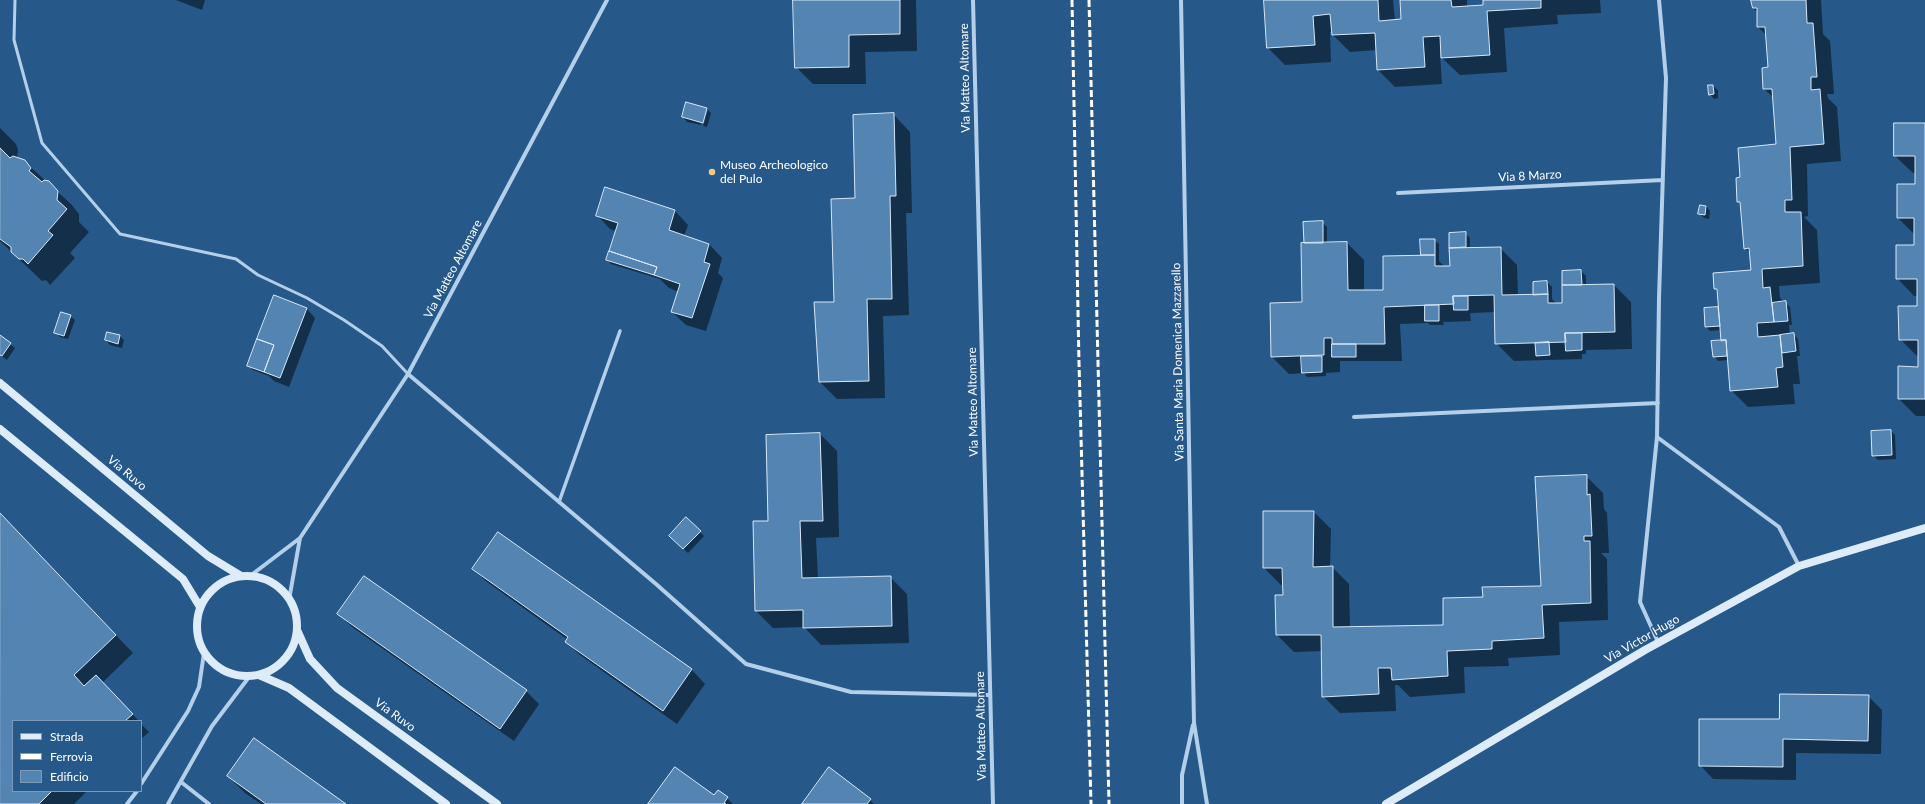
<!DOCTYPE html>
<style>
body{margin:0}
#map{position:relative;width:1925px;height:804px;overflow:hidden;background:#26588a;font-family:Lato,sans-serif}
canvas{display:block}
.legend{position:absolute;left:12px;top:720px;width:130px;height:72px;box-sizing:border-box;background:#26588a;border:1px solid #7d9bb9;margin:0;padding:5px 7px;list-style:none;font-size:12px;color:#fff}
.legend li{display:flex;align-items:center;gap:8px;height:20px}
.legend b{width:20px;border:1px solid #7d9bb9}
</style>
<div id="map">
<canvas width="1925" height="804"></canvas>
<ul class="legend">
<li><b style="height:5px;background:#deebf8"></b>Strada</li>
<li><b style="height:5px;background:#fff"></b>Ferrovia</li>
<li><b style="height:11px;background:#5384b2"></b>Edificio</li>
</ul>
</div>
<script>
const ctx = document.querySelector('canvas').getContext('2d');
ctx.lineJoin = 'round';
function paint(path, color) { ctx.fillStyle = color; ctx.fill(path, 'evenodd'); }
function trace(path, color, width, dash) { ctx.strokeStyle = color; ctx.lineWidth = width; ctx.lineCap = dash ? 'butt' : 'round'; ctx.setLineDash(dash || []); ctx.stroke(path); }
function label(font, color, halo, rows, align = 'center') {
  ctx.font = font + ' Lato,sans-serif'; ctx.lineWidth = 3; ctx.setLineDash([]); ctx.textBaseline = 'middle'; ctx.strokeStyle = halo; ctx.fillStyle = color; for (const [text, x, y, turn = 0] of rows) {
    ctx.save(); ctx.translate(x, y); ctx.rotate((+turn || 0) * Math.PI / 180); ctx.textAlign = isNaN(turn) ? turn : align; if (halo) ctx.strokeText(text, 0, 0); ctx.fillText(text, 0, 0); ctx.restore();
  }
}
paint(new Path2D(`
 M176,0h29l-3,10z
 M794,0h122l1,51 -52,1 1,32h-53l-17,-17z
 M1265,0h128l2,21 7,-1 -1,-20h66v7l17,-1v-6h116l1,13 -44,2 1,9 -54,4 3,44 -47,3 -18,-17v-4h-2l2,30 -47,3 -17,-17 -1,-20 -27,2 -17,-17 -1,-3h-2l1,30 -46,3 -17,-17z
 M1752,0h69l2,34 7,7 4,53h-7l1,4 9,9 4,54 -34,3 1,52 -4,1 13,13 3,53 -41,3 1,12 10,9 2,18h-3l1,10h4l4,4 2,17h-3l3,28h-7l2,20 -47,3 -17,-17 -2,-30 -11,1 -4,-5 8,-15 -1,-11 -11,1 -4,-4 -1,-18 14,-1 -1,-17 -3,-2 37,-18 -1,-17 -6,-6 -4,-43 -3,-4 3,-23 36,-33 -3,-47 -10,-9 6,-21 -4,-33 -8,-8v-14l-5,-5z
 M1713,86l5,4v8l-4,1 -4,-5z
 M707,109l4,4 -4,14 -4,-1 5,-16h-3l-4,15 -14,-3 -4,-5z
 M893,114l17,18 2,81h-6l3,102 -26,1 2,82 -48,1 -17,-17 15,-79 21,-104z
 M1925,124v292h-9l-17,-17 20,-31v-12h-2l-17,-17 18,-32v-11h-4l-17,-18 18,-32v-11l-17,-17 18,-33v-12h-3l-18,-17z
 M0,128l16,16 2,6 -1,8 7,3 47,43 8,10v8l10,10 -19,21 5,5 -25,27 -4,-5 -4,1 -42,-40z
 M606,188l69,23 13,14 -4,11 25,8 13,14 -4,15 5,5 -17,53 -20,-6 -14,-13 7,-20 -10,-4 -9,-9 -49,-15 -4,-5 9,-28 -6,-2 -13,-14z
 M1706,206l4,5 -1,8 -5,-1 -4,-4z
 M1322,222l5,5v16h20l17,17v31h20l39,-35 -1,-1 12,-15 5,4v17l6,6h6l-1,-34h15l5,5v10h30l17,17 1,31 16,-1v-12l13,-1 5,5v12l5,5h6v-32l18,-1 5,5v10l28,-1 17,17 1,47 -46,1v4h-4v5l-68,2 -18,-18v-31l-24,1 -2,1 1,7 -28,1 1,3h-14l-2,-2 -28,1 2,37h-62v11l-14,1v3l-19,1 -3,-4 -15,1 -17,-17 31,-54 2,-59z
 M306,308l9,10 -26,69 -15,-6 -5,-5 -16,-6 -5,-5z
 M70,316l5,4 -7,19 -8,-2 -4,-5z
 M0,336l15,12 -8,12 -7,-5z
 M120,336l4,4 -2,8 -12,-3 -4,-5z
 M1891,431l4,4 1,24 -18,1 -5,-5z
 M820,434l17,17 2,86 -23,1 2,41 72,-2 17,17 2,49 -88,2 -17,-18 -31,1 -17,-17 13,-89z
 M1586,476l17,17 1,16 3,4 2,40h-8l6,6 1,61 -49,2 1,33 -52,3 1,8 -45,1 1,26 -55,4 -12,-12h-3l1,26 -56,2 -17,-17 -1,-45 -28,1 -17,-17 7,-39v-11h-3l-17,-17 50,-56 17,17 -1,38h2l17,17 1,44 94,-2 40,-28 58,-11z
 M0,514l133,139 -31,30 37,38h-126v70h74l-13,13h-74z
 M686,519l18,17 -16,17 -18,-17z
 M498,533l194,137 13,14 -28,40 -97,-69 -14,-13 2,-2 -81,-58 -14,-13z
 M339,614l187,77 13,13 -25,37 -162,-114z
 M1868,696l14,14 -1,44 -85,-1v27l-83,-1 -13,-14 80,-45z
 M141,724l8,8 -8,7z
 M228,776l116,28h-83l-16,-11z
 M714,797l13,1 6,6h-83z
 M870,800l4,4h-71z`), '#0007');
const building = new Path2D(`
 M793,0h107v34l-51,1v32l-54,1z
 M1264,0h114l1,21 22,-2 -1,-19h51l1,7 31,-2v-5h58v8l-54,3 3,44 -49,3 -1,-22 -17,1 2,30 -48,3 -2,-37 -43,2 -2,-21 -17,2 2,29 -48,3z
 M1751,0h55l1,23h6l4,54h-6v13l9,-1 4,55 -34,3 2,53h-7v12h16l2,54 -41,3 1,19 7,-1 4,35 -17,1 1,14 22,-2 3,32 -7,1 2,19 -48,4 -4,-51 -5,1 -4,-52h-3l-1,-16 38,-3 -2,-22 -5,1 -4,-47h-3l-1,-24 4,-1 -2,-29 38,-4 -4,-55h-9l-1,-21 6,-1 -3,-40h-8v-19h-4z
 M1708,85h5l1,9 -5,1z
 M686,102l21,6 -4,15 -21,-6z
 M894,113l2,83h-6l2,103h-25l2,82 -50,1 -5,-80h20l-3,-103 24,-1 -2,-83z
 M1894,123h31v276h-27v-33l20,1v-27h-19l-1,-34h19v-27h-21v-34h18v-27h-17v-34h18v-28h-21z
 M0,148l10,10 3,-2 12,4 6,8 -2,3 13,11 2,-2 5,1 9,10 -1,9 10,9 -19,22 5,4 -25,29 -5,-5h-4l-8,-7v-5l-11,-8z
 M605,187l70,23 -6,20 40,14 -5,18 6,2 -18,54 -21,-6 9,-28 -26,-9 3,-8 -48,-16 9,-28 -22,-7z
 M1700,205l6,1 -1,9 -7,-1z
 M1323,221v22h-19l-1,-21z
 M1466,232v15l-17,1v-15z
 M1420,239h15v16h-14z
 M1347,242l1,48h35v-34l52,-1v11h15l-1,-18 52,-1 1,48 46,-1v9h14v-18l52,-1 1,48 -50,1 1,9 -71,2 -1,-49 -41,1 1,8 -70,3 1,37h-53v-6h-8v17l-53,2 -1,-54 32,-1 -1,-59z
 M609,251l48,16 -3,8 -48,-15z
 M1581,270l1,15h-20v-14z
 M1547,281l1,13 -15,1v-13z
 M274,295l33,13 -27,70 -16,-6 10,-27 -17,-6z
 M1453,296h15v14h-14z
 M1786,301l2,20 -14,1 -2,-19z
 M1425,305h14v16h-14z
 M1718,307l2,19 -15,1 -1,-19z
 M61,312l10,3 -7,21 -10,-3z
 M107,332l13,3 -2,9 -13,-4z
 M1565,333h17v17l-16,1z
 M1794,333l2,18 -14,2 -2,-18z
 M0,335l11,8 -9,13 -2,-1z
 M257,339l17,6 -10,27 -17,-6z
 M1726,340l1,16 -14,1 -2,-16z
 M1549,342l1,13 -14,1 -1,-13z
 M1332,344h24v13h-24z
 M1301,356h21v16l-20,1z
 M1891,430l1,25 -20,1 -1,-25z
 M820,433l3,88h-23l2,57 89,-2 1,50 -89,2v-18l-48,1 -2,-90h15l-2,-86z
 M1587,475v20l3,-1 2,42h-8v5h6l1,62 -49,2 2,33 -52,3v8l-45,2 1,25 -56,4 -1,-12h-13l1,26 -57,3 -1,-62h-45l-1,-40h8l-1,-27h-19v-57h51l-1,56 20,-1v61l110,-2v-27l40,-1 -1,-10 59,-1 -6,-109z
 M0,513l116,122 -42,40 10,11 12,-11 37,39 -8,7h-112v70h39l-13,13h-39z
 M686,517l15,14 -18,18 -14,-13z
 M498,532l194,137 -29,42 -98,-69 3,-5 -96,-68z
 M364,576l163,114 -27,39 -163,-115z
 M1780,694l89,1 -1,46 -85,-2v28l-84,-1v-47h80z
 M254,738l92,66h-80l-39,-28z
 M675,767l39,28 4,-5 10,7 -4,6 2,1h-78z
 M829,767l42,32 -4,5h-65z`);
paint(building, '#5384b2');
trace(building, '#d8e8f7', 1);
trace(new Path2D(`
 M15,0l-1,40 28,103 78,91 116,25 22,16 49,23 37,22 38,26 26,28`), '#b4cfe9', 3);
trace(new Path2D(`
 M559,502l61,-171`), '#b4cfe9', 3.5);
trace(new Path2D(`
 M973,0l20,804
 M1181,0l13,723 13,81
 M1659,0l7,78 -7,220 -2,139 122,90 20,39
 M1398,193l265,-13
 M408,374l248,210 90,80 105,28 139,3
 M1354,417l304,-14
 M1657,437l-17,165 18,40
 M250,576l50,-38 108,-164 199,-374
 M289,600l11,-62
 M181,782l28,22
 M141,784l47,-73 11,-24 5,-34
 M127,804l10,-13
 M168,804l44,-78 37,-49
 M1182,804v-29l11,-50`), '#b4cfe9', 4);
trace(new Path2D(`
 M0,383l208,173 33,20
 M0,429l183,150 17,28
 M197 626a50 50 0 1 1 100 0a50 50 0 1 1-100 0Z
 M297,630l13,29 27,29 160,116
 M259,675l30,13 157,116
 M1386,804l259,-154 154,-84 126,-38`), '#deebf8', 8);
trace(new Path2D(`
 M1072,0l7,363 12,441
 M1089,0l20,804`), '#fff', 3, [7, 3]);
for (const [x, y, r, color] of [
 [712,172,4,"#f2c879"]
]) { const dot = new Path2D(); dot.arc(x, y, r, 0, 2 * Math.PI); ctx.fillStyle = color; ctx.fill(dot); trace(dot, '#26588a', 1.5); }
label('12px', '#fff', '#26588a', [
 ["Via Matteo Altomare",965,78,-91],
 ["Via 8 Marzo",1530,176,-3],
 ["Via Matteo Altomare",453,269,-62],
 ["Via Santa Maria Domenica Mazzarello",1178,362,-91],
 ["Via Matteo Altomare",973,402,-91],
 ["Via Ruvo",127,473,40],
 ["Via Victor Hugo",1642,639,-30],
 ["Via Ruvo",395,715,36],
 ["Via Matteo Altomare",981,726,-91]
]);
label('12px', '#fff', '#26588a', [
 ["Museo Archeologico",720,165],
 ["del Pulo",720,179]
], 'left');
</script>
